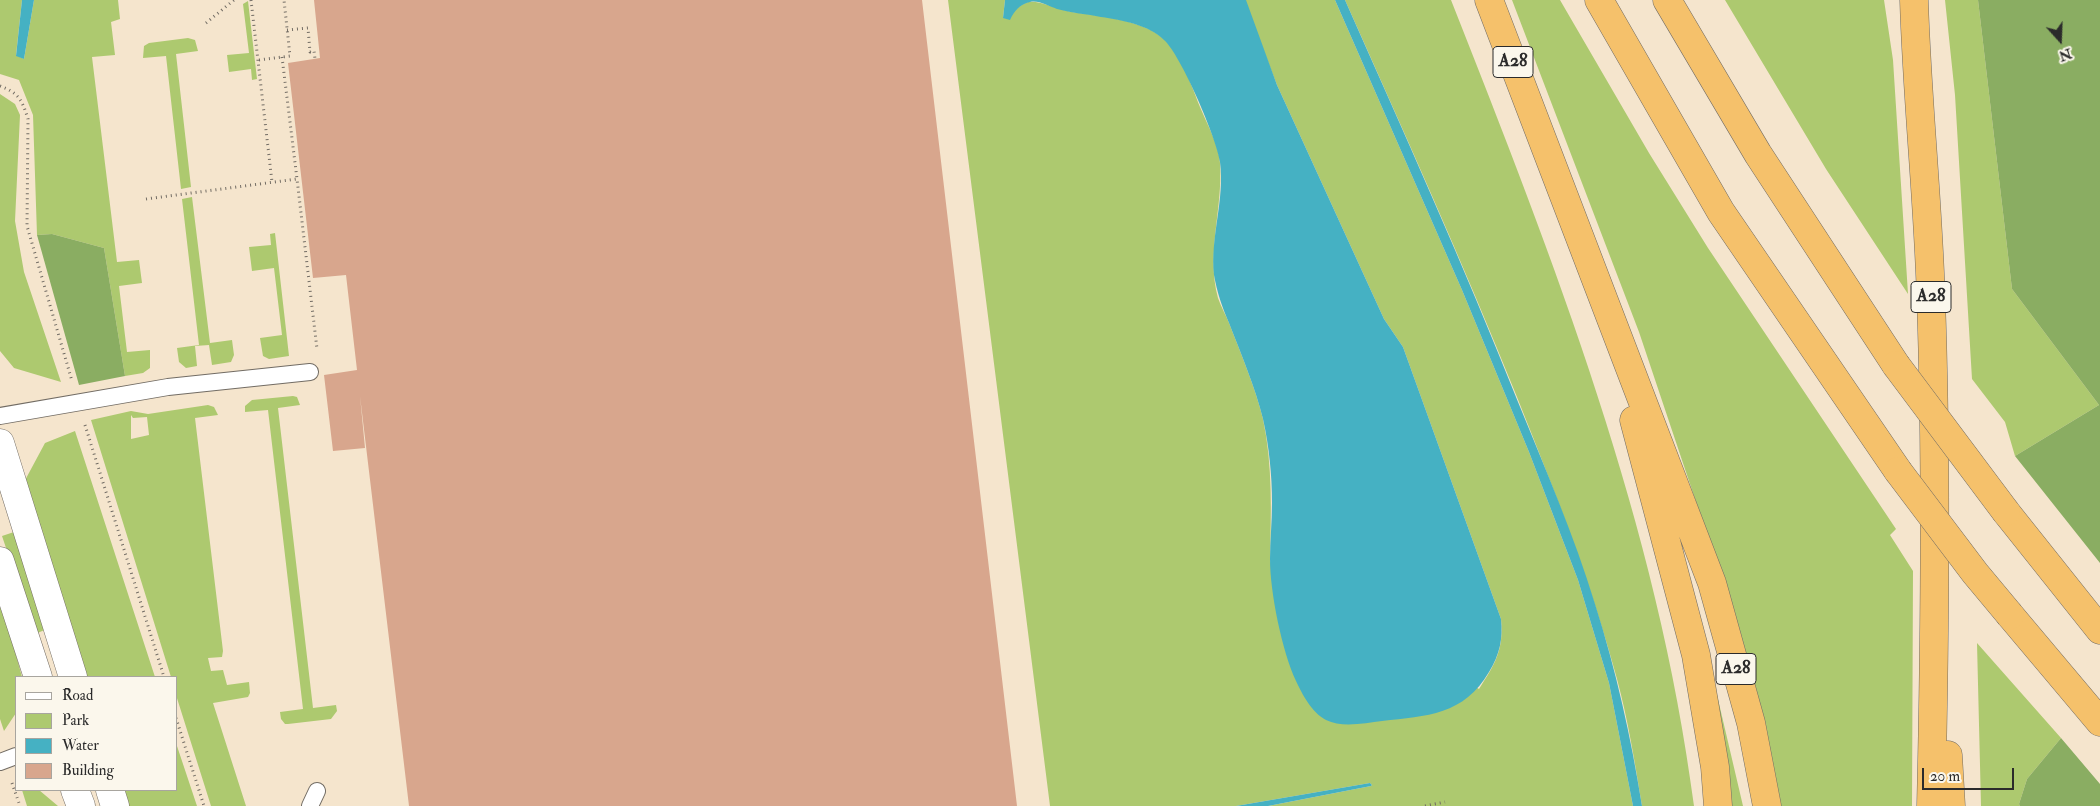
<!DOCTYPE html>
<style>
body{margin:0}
#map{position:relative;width:2100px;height:806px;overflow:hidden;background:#f5e5cd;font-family:"IM FELL Double Pica",serif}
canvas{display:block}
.legend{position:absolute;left:15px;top:676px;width:162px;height:115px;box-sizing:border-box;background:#fbf7ec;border:1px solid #a8a59f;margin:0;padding:6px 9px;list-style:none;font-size:15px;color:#2b2b2b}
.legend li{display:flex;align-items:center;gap:10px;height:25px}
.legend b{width:25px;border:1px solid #a8a59f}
.north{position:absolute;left:2035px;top:15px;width:50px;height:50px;-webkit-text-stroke:4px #fbf7ec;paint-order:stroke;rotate:160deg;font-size:14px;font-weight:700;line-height:20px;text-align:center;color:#2b2b2b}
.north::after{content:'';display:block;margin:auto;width:18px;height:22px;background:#2b2b2b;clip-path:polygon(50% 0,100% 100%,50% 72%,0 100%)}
.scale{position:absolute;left:1922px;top:768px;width:92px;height:22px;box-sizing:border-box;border:2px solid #2b2b2b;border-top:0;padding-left:6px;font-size:15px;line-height:18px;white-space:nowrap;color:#2b2b2b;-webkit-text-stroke:4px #fbf7ec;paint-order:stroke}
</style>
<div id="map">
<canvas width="2100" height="806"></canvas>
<ul class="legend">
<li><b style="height:6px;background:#fff"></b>Road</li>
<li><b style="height:14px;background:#adc96f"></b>Park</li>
<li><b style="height:14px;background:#45b1c3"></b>Water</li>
<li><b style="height:14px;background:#d8a68d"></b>Building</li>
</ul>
<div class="north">N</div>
<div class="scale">20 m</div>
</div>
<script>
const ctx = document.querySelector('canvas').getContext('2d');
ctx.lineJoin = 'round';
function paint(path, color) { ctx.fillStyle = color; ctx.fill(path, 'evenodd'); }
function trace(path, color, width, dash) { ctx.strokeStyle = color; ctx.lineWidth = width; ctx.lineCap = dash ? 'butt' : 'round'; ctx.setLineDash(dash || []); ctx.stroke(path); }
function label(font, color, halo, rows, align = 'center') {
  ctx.font = font + ' "IM FELL Double Pica",serif'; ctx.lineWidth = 4.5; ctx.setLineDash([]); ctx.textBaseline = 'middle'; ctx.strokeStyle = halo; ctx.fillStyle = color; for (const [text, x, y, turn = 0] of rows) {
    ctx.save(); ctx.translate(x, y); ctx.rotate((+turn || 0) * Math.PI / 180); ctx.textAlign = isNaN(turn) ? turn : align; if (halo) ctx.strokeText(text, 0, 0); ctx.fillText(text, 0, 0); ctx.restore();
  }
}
paint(new Path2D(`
 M0,0h22l-6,55 8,4 10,-59h84l2,19 -9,3 4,33 -23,2 25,205 22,-2 3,23 -23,3 8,66 23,-2v18l-7,5 -18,3 -21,-128 -52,-14 -15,1 -4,-120 -14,-35 -19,-6z
 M948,0h57l-2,18c10,-4 15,-13 25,-16 10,-2 33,8 44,10 27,4 73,8 93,28 17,17 26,44 35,67 7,17 19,38 20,56 3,46 -14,90 -2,135 3,9 8,17 11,25 12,31 26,64 34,96 10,47 8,95 7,143l209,127c16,-25 25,-39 22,-70l-98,-272 -19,-28 -107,-234 -33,-85h91l127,290 67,162 49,128 31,103 24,123h-365l103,-20 1,-1 -2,-2 -134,23h-186z
 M1345,0h106c103,261 207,526 243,806h-52c-7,-43 -14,-86 -25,-127 -26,-97 -63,-189 -100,-282 -54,-134 -113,-265 -172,-397z
 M1512,0h48l89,153 59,95 188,281 -6,6 23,36 -1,235h-135l-37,-173 -101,-301z
 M1725,0h159l9,60 15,234 -82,-125z
 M1945,0h33l34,289 87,116 -84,51 -10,-34 -33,-43 -17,-284z
 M248,1l9,78 -5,1 -1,-11 -22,3 -2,-17 22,-2 -6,-49z
 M188,38l7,2 3,11 -22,3 15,133 -10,2 -15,-133 -23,2 1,-12 5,-3z
 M0,94l15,10 5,11 -5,106 9,51 37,110 -47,-14 -14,-17z
 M192,197l18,146 22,-3 2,15 -3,7 -19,3 -3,-20 -14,1 2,20 -11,2 -7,-6 -2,-14 22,-3 -17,-146z
 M275,233l14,123 -20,3 -6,-3 -3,-18 22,-3 -8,-67 -22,3 -3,-24 22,-2 -1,-11z
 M293,396l4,1 3,8 -22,3 35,300 23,-3 1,6 -6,8 -43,5h-3l-4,-5 -1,-7 23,-3 -35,-299 -23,2v-6l7,-6z
 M208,405l6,2 4,8 -23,3 28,233 -1,6 -14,1 3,13 12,-1 4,15 22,-3 1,11 -2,4 -35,6 33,103h-35l-35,-111v-18h-5l-80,-257 40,-9 17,3zM131,415l2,3 14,-1 2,18 -18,4z
 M75,431l80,246h-68l-64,-193 22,-41z
 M14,532l33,97 -12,5 -33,-98z
 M0,596l22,81h-6v36l-12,18 -4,-12z
 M1977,643l84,95 -34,41 -8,25 1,2h-39z
 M1706,648l37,158h-12z
 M176,743l21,63h-68l-5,-16h52z
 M22,790h17l19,16h-31z`), '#adc96f');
paint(new Path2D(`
 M1978,0h122v563l-85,-107 84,-51 -87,-116z
 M52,234l52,14 21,128 -46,9 -42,-150z
 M2061,738l39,46v22h-80l-1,-2 8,-25z`), '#8aad62');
paint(new Path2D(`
 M22,0h12l-10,59 -8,-3z
 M1005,0h241l31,85 107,234 19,28 98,272c2,20 -1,35 -12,53 -25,43 -62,44 -107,49 -17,2 -40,7 -56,-1 -14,-7 -24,-26 -30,-39 -14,-30 -26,-89 -26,-122 0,-18 2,-37 2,-56 0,-28 -3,-57 -9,-84 -8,-32 -22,-65 -34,-96 -7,-16 -12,-31 -15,-48 -4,-38 11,-75 6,-113 -3,-23 -39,-107 -56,-122 -15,-15 -42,-20 -63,-23 -14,-3 -30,-4 -44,-8 -9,-3 -18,-9 -27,-7 -10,2 -16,9 -20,18l-7,-2z
 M1335,0h10c59,133 119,266 173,402 27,66 56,133 77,202 21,66 36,133 47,202h-9l-24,-123 -31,-103 -49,-128 -67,-162z
 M1370,783l2,2 -1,1 -103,20h-32z`), '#45b1c3');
paint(new Path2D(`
 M314,0h608l95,806h-608l-49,-410 5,52 -32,3 -9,-76 33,-5 -11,-95 -33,3 -25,-215 32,-5z`), '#d8a68d');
const service = new Path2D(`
 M0,416l168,-29 142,-15
 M0,762l16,-6
 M310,806l7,-15`);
const minor = new Path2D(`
 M0,443l73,234
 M0,561l38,116
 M75,790l6,16
 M110,790l5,16`);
const motorway = new Path2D(`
 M1489,0l223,583 39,140 16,83
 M1599,0l122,212 177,259
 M1667,0l91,154 138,211
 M1914,0c3,100 14,199 17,299 6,169 4,338 0,507
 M1634,420l62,235 19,112 3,39
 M2006,512l94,118
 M2010,615l90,107
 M1948,755l3,51`);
trace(service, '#726c64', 18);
trace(minor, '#726c64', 29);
trace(motorway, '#726c64', 29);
trace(new Path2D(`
 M251,0l21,182
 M206,23l28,-23
 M287,30l21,-2 2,24 4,-1 1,8
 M282,57l15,122
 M259,60l31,-4 -6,-56
 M0,86c19,7 22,14 28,33l-1,107 45,155
 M146,199l151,-20 20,170
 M85,425l79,252
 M176,718l28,88
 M12,783l8,23
 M1425,806l20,-4`), '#726c64', 3, [1, 4]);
trace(service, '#fff', 16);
trace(minor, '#fff', 28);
trace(motorway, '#f5c16b', 28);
const motorwayBridge = new Path2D(`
 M1896,365l110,147
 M1898,471l77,102 35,42`);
trace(motorwayBridge, '#726c64', 29, []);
trace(motorwayBridge, '#f5c16b', 28);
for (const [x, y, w] of [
 [1513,62,40],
 [1931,297,40],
 [1736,669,40]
]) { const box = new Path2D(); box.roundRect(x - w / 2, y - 15.5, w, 31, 4); ctx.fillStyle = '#fbf7ec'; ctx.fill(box); trace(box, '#2b2b2b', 1); }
label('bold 18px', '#2b2b2b', null, [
 ["A28",1513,62],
 ["A28",1931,297],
 ["A28",1736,669]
]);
</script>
